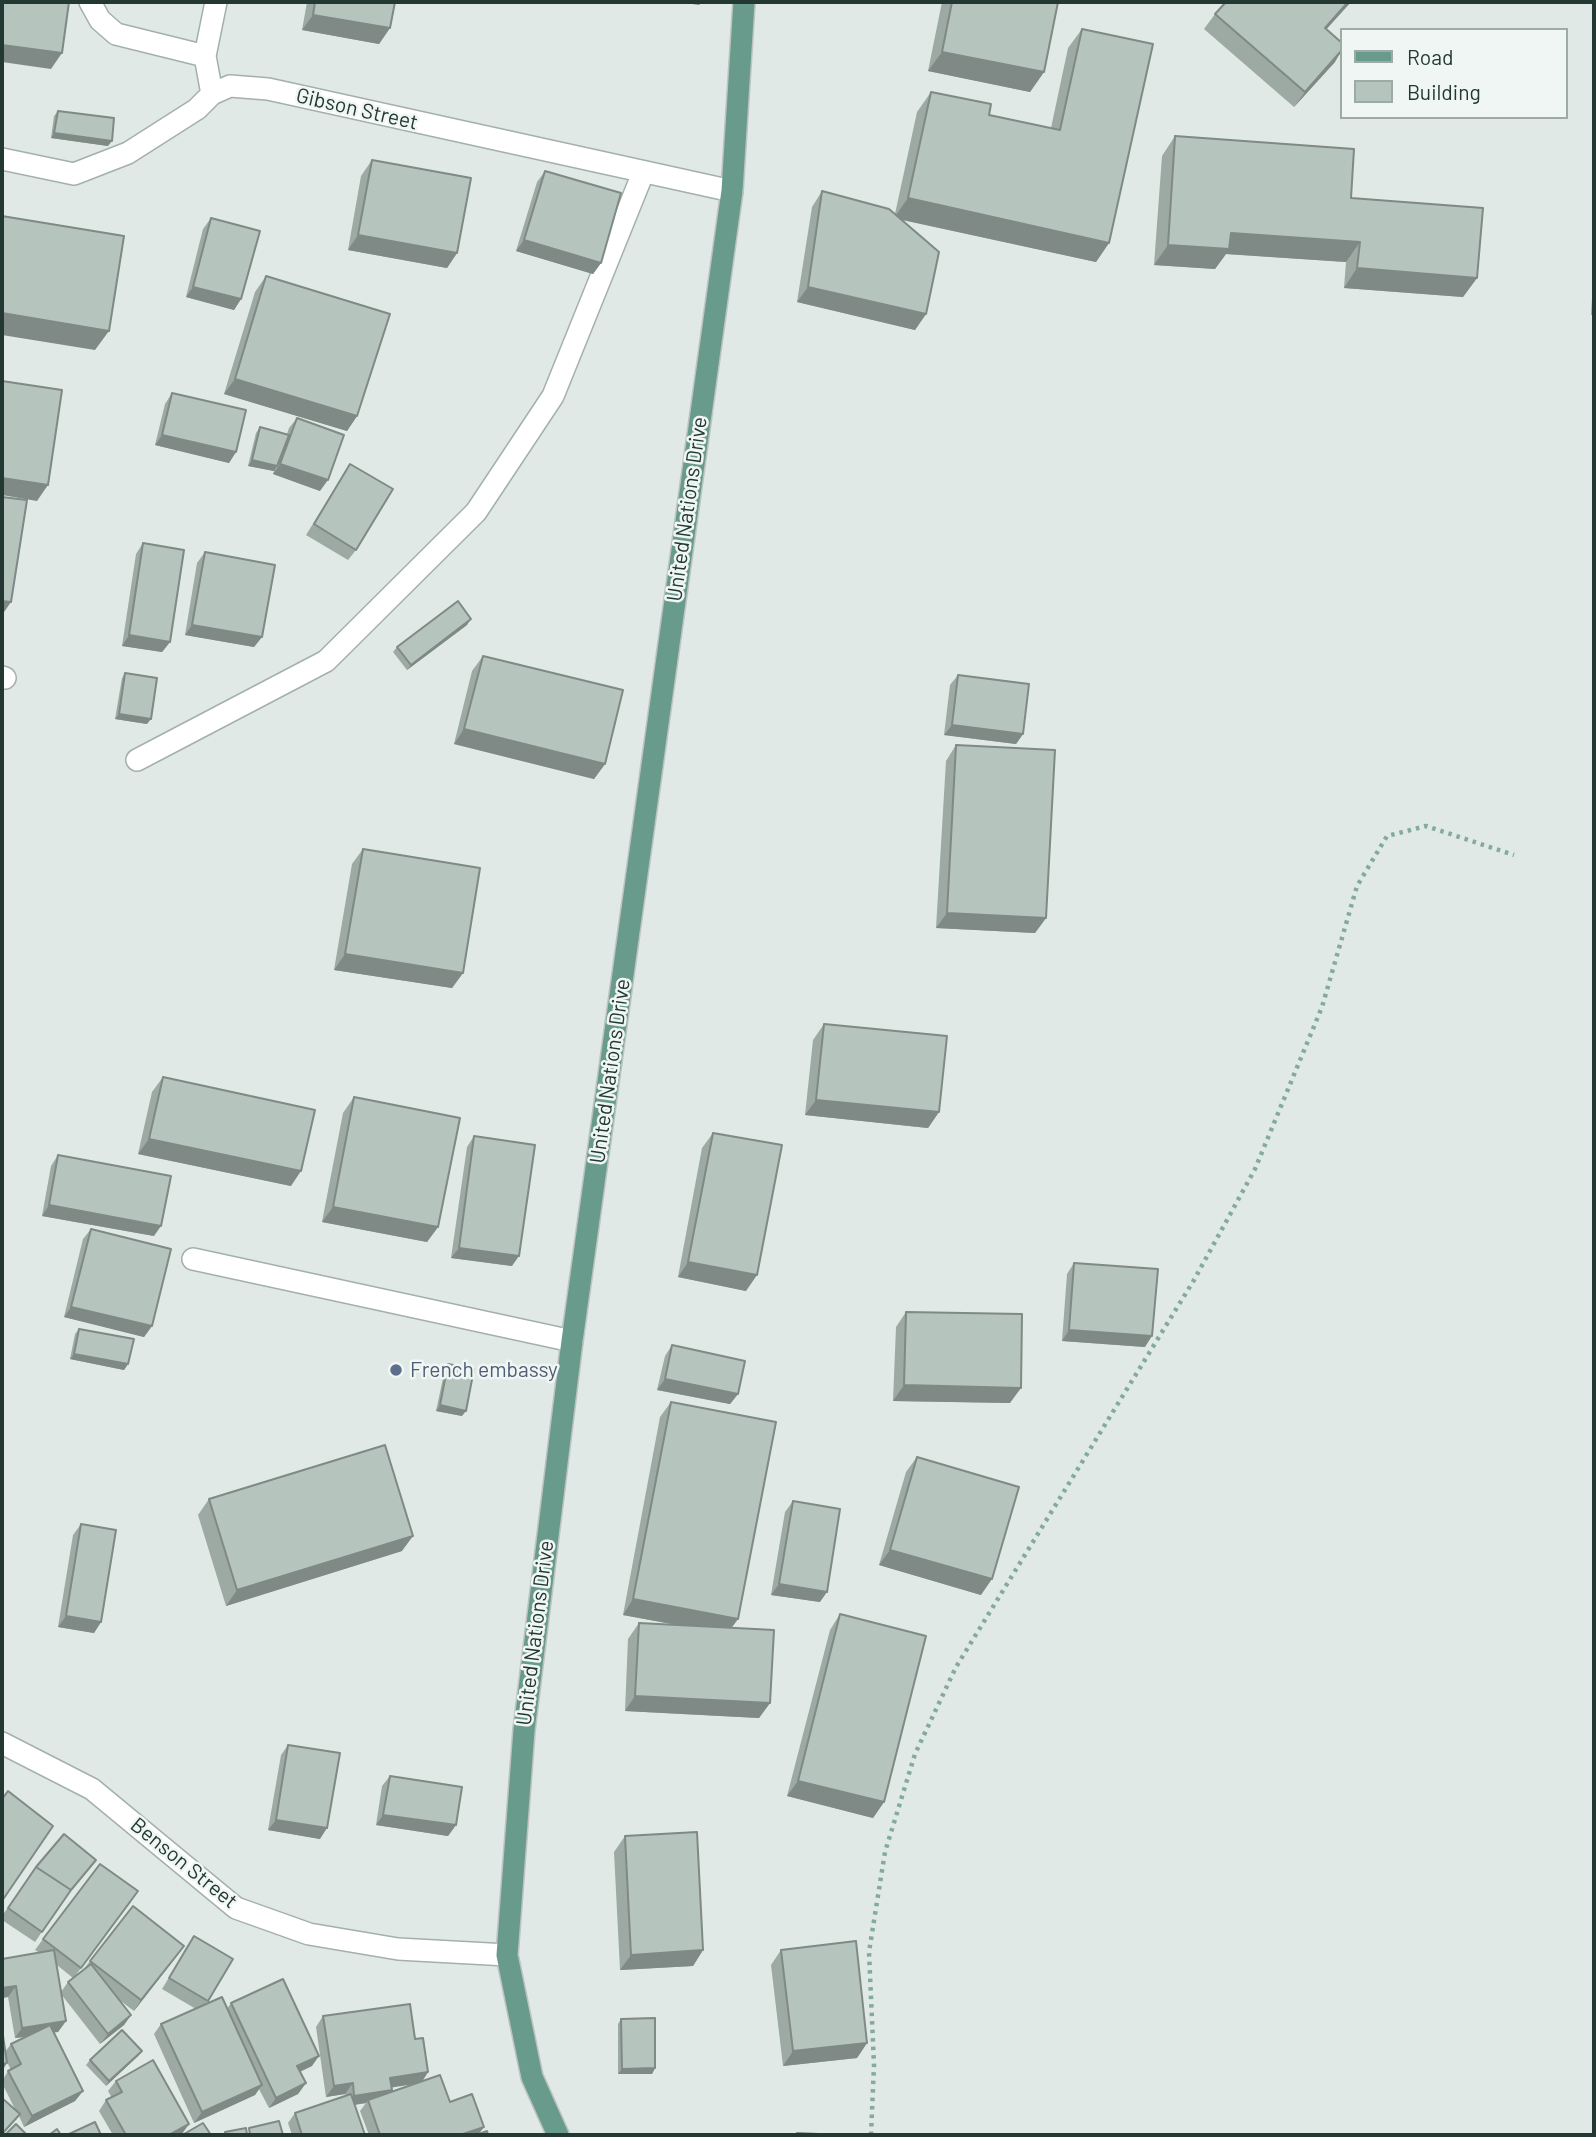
<!DOCTYPE html>
<style>
body{margin:0}
#map{position:relative;width:1596px;height:2137px;overflow:hidden;background:#e0e9e5;font-family:Barlow,sans-serif}
canvas{display:block}
.frame{position:absolute;inset:0;border:4px solid #233832;pointer-events:none}
.legend{position:absolute;left:1340px;top:28px;width:228px;height:91px;box-sizing:border-box;background:#f0f6f3;border:2px solid #9eaaa6;margin:0;padding:9px 12px;list-style:none;font-size:21px;color:#233832}
.legend li{display:flex;align-items:center;gap:14px;height:35px}
.legend b{width:35px;border:2px solid #9eaaa6}
</style>
<div id="map">
<canvas width="1596" height="2137"></canvas>
<div class="frame"></div>
<ul class="legend">
<li><b style="height:9px;background:#699b8d"></b>Road</li>
<li><b style="height:19px;background:#b6c4be"></b>Building</li>
</ul>
</div>
<script>
const ctx = document.querySelector('canvas').getContext('2d');
ctx.lineJoin = 'round';
function trace(path, color, width, dash) { ctx.strokeStyle = color; ctx.lineWidth = width; ctx.lineCap = dash ? 'butt' : 'round'; ctx.setLineDash(dash || []); ctx.stroke(path); }
function paint(path, color) { ctx.fillStyle = color; ctx.fill(path, 'evenodd'); }
function label(font, color, halo, rows, align = 'center') {
  ctx.font = font + ' Barlow,sans-serif'; ctx.lineWidth = 5; ctx.setLineDash([]); ctx.textBaseline = 'middle'; ctx.strokeStyle = halo; ctx.fillStyle = color; for (const [text, x, y, turn = 0] of rows) {
    ctx.save(); ctx.translate(x, y); ctx.rotate((+turn || 0) * Math.PI / 180); ctx.textAlign = isNaN(turn) ? turn : align; if (halo) ctx.strokeText(text, 0, 0); ctx.fillText(text, 0, 0); ctx.restore();
  }
}
const minor = new Path2D(`
 M90,2l10,18 16,14 89,22
 M212,94l-7,-38 11,-54
 M2,159l72,15 54,-21 69,-44 15,-15 18,-8 38,3 464,102
 M2,677l3,1
 M137,760l189,-99 150,-149 77,-116 90,-223
 M193,1259l379,82
 M2,1743l90,46 144,119 73,26 89,15 109,6`);
const major = new Path2D(`
 M558,2135l-26,-58 -25,-122 17,-225 48,-389 160,-1150 12,-189`);
trace(minor, '#a4b0ac', 24);
trace(major, '#bdc3c2', 24);
trace(new Path2D(`
 M871,2135l3,-70 -5,-113 16,-100 30,-98 41,-87 238,-387 61,-111 67,-162 35,-121 30,-50 39,-10 88,29`), '#84aa9d', 4.5, [3.5, 5]);
trace(minor, '#fff', 21);
trace(major, '#699b8d', 21);
paint(new Path2D(`
 M307,2h88l-5,26 -11,16 -77,-14z
 M942,2h116l-14,70 -14,20 -102,-21z
 M1226,2h125l-25,27 9,33 -41,45 -90,-78 11,-15z
 M1082,29l27,214 -13,19 -194,-42 24,94 -11,16 -118,-28 15,-95 10,-16 73,23 22,-102 14,-20 58,23 62,13 17,-80z
 M58,111l50,35 -57,-8 3,-22z
 M1175,136l176,62 126,80 -14,19 -119,-9 2,-26 -120,-8 -11,15 -61,-4 8,-109z
 M372,160l85,93 -10,15 -99,-18 13,-74z
 M545,171l56,92 -8,11 -77,-23 21,-69z
 M211,218l30,81 -7,11 -48,-13 17,-68z
 M1594,264v51h-3z
 M266,276l91,140 -10,15 -123,-37 31,-102z
 M172,393l64,59 -7,11 -74,-18 10,-41z
 M297,418l23,73 -47,-17 1,-3 -26,-5 8,-33 4,-6 27,7 2,-6z
 M350,464l6,86 -8,10 -42,-25z
 M143,543l27,99 -8,10 -40,-6 14,-92z
 M205,552l57,85 -8,10 -69,-12 12,-72z
 M467,625l-60,45 -14,-18 4,-5z
 M483,656l122,108 -11,15 -140,-35 18,-73z
 M125,673l22,51 -32,-5 7,-41z
 M958,675l65,59 -7,10 -72,-9 6,-50z
 M956,745l90,173 -11,15 -99,-5 10,-167z
 M363,849l100,124 -11,15 -118,-18 18,-106z
 M824,1024l115,88 -11,16 -123,-13 8,-75z
 M163,1077l128,109 -153,-32 14,-62z
 M354,1097l84,130 -11,15 -105,-20 21,-109z
 M713,1133l33,158 -68,-14 24,-129z
 M474,1136l38,130 -61,-8 16,-111z
 M58,1155l96,81 -112,-20 9,-50z
 M91,1229l61,97 -8,11 -80,-20 19,-78z
 M1074,1263l71,84 -83,-6 5,-67z
 M906,1312l104,91 -117,-2 3,-74z
 M79,1329l49,35 -4,6 -54,-11 5,-25z
 M672,1345l66,49 -8,10 -73,-14 8,-34z
 M448,1364l14,52 -26,-5 9,-42z
 M671,1402l67,217 -7,9 39,75 -11,15 -134,-7 3,-72 11,-16 42,3 -58,-11 37,-198z
 M917,1457l64,138 -102,-30 27,-93z
 M209,1499l193,52 -176,55 -28,-91z
 M793,1501l27,101 -49,-7 14,-83z
 M81,1524l20,98 -7,11 -36,-6 15,-92z
 M840,1614l44,188 -11,16 -86,-22 43,-166z
 M288,1745l32,94 -52,-9 13,-75z
 M390,1776l66,49 -8,11 -72,-11 6,-39z
 M625,1836l78,114 -10,16 -73,4 -6,-118z
 M36,1867l32,27 -33,48 -33,-22v-4z
 M131,1902l-56,74 8,-6 7,-9 94,-15 -50,65 -16,-12 13,16 -7,10 -24,19 -39,-50 5,27 -8,11h-4l29,59 -8,10 -51,26 -5,-11 -3,4v-9l-14,-28v-2l6,-10 3,-1 -4,-8 -2,-10 6,-8 16,-7 -12,1 -7,-41 -6,1 38,-45 -5,-3 8,-11zM57,1965l16,13 -5,4 -7,10z
 M194,1936l39,23 -27,45 21,5 4,-6 81,63 -12,6 6,11 -8,11 -29,14 -10,-19 -4,6 -61,28 -40,-89 7,-10 35,-15 -34,-20z
 M781,1950l86,93 -10,15 -74,8 -12,-101z
 M323,2016l92,23 13,33 -6,10 28,20 29,32 9,1h-119l-9,-24 6,-8 -12,2 11,30h-73l-4,-12 7,-10 50,-17v-2l-19,3 -10,-70zM416,2083l-27,10 3,-3 -1,-3z
 M621,2019l34,49 -3,6h-34v-50z
 M142,2051l-4,5 -32,30 -20,-21 4,-5z
 M116,2081l73,43 -9,11h-67l-14,-24 7,-11 6,-2 -4,-7z`), '#9da9a3');
paint(new Path2D(`
 M679,2h23l-3,3z
 M1348,2h3l-37,41 11,-15z
 M313,15l77,13 -11,16 -77,-14z
 M2,45l60,8 -11,16 -49,-7z
 M1342,50l-7,12 -41,45 11,-15z
 M942,52l102,20 -14,20 -102,-21z
 M54,133l58,8 -4,5 -57,-8z
 M908,198l201,45 -13,19 -202,-44z
 M1231,233l129,9 -14,20 -120,-8 -11,15 -61,-4 14,-20z
 M358,235l99,18 -10,15 -99,-18z
 M524,240l77,23 -8,11 -77,-23z
 M1357,268l120,10 -14,19 -119,-9z
 M193,287l48,12 -7,11 -48,-13z
 M808,287l118,27 -11,16 -118,-28z
 M2,313l107,18 -14,19 -93,-15z
 M235,379l122,37 -10,15 -123,-37z
 M162,435l74,17 -7,11 -74,-18z
 M252,460l25,6 -3,5 -26,-5z
 M280,464l48,16 -8,11 -47,-17z
 M2,478l46,7 -11,16 -35,-6z
 M2,601l9,1 -9,13z
 M471,619l-4,6 -60,45 4,-5z
 M192,625l70,12 -8,10 -69,-12z
 M129,635l41,7 -8,10 -40,-6z
 M119,714l32,5 -4,5 -32,-5z
 M952,725l71,9 -7,10 -72,-9z
 M464,729l141,35 -11,15 -140,-35z
 M947,913l99,5 -11,15 -99,-5z
 M345,954l118,19 -11,15 -118,-18z
 M816,1100l123,12 -11,16 -123,-13z
 M149,1139l152,32 -10,15 -153,-32z
 M49,1205l112,21 -7,10 -112,-20z
 M333,1207l105,20 -11,15 -105,-20z
 M459,1248l60,8 -7,10 -61,-8z
 M688,1262l69,13 -11,16 -68,-14z
 M71,1307l81,19 -8,11 -80,-20z
 M1069,1330l83,6 -7,11 -83,-6z
 M74,1354l54,10 -4,6 -54,-11z
 M665,1379l73,15 -8,10 -73,-14z
 M904,1385l117,3 -11,15 -117,-2z
 M440,1405l26,6 -4,5 -26,-5z
 M413,1536l-11,15 -176,55 11,-16z
 M890,1550l102,29 -11,16 -102,-30z
 M779,1584l48,8 -7,10 -49,-7z
 M633,1599l105,20 -11,15 -104,-19z
 M66,1616l35,6 -7,11 -36,-6z
 M635,1696l135,7 -11,15 -134,-7z
 M798,1781l86,21 -11,16 -86,-22z
 M383,1815l73,10 -8,11 -72,-11z
 M276,1820l51,8 -7,11 -52,-9z
 M184,1946l-7,10 -43,55 7,-11z
 M703,1950l-10,16 -73,4 11,-15z
 M16,1986l-8,11 -6,1v-10z
 M131,2015l-7,10 -24,19 8,-10z
 M66,2021l-8,11 -43,6 7,-10z
 M867,2043l-10,15 -74,8 10,-15z
 M142,2051l-4,5 -32,30 3,-5z
 M319,2056l-7,10 -22,10 7,-10z
 M7,2063l-5,8v-7z
 M655,2068l-3,6h-34l4,-5z
 M428,2072l-7,11 -39,6 8,-11z
 M306,2083l-8,11 -29,14 7,-10z
 M353,2083l-8,11 -19,3 8,-11z
 M262,2085l-7,10 -61,28 8,-11z
 M392,2090l-8,10h-16l-2,3 -20,3 8,-10z
 M83,2091l-8,10 -51,26 8,-11z
 M189,2124l-7,10 -13,1z
 M484,2127l-6,8h-18z`), '#7f8985');
const building = new Path2D(`
 M2,2h67l-7,51 -60,-8z
 M315,2h80l-5,26 -77,-13z
 M952,2h106l-14,70 -102,-20z
 M1226,2h122l-23,26 17,15v7l-37,42 -90,-78z
 M1082,29l71,15 -44,199 -201,-45 23,-106 60,12 -2,11 71,15z
 M58,111l56,7 -2,23 -58,-8z
 M1175,136l179,13 -3,49 132,10 -6,70 -120,-10 3,-26 -129,-9 -2,16 -61,-4z
 M372,160l99,18 -14,75 -99,-18z
 M545,171l76,22 -20,70 -77,-23z
 M822,191l67,18 50,43 -13,62 -118,-27z
 M2,216l122,20 -15,95 -107,-18z
 M211,218l49,13 -19,68 -48,-12z
 M266,276l124,38 -33,102 -122,-37z
 M2,381l60,9 -14,95 -46,-7z
 M172,393l74,17 -10,42 -74,-17z
 M297,418l47,17 -16,45 -48,-16z
 M260,427l29,8 -12,31 -25,-6z
 M350,464l43,25 -37,61 -42,-26z
 M2,497l25,3 -16,102 -9,-1z
 M143,543l41,7 -14,92 -41,-7z
 M205,552l70,13 -13,72 -70,-12z
 M458,601l13,18 -60,46 -14,-18z
 M483,656l140,34 -18,74 -141,-35z
 M125,673l32,5 -6,41 -32,-5z
 M958,675l71,9 -6,50 -71,-9z
 M956,745l99,5 -9,168 -99,-5z
 M363,849l117,19 -17,105 -118,-19z
 M824,1024l123,12 -8,76 -123,-12z
 M163,1077l152,33 -14,61 -152,-32z
 M354,1097l106,21 -22,109 -105,-20z
 M713,1133l69,12 -25,130 -69,-13z
 M474,1136l61,9 -16,111 -60,-8z
 M58,1155l113,21 -10,50 -112,-21z
 M91,1229l80,20 -19,77 -81,-19z
 M1074,1263l84,6 -6,67 -83,-6z
 M906,1312l116,2 -1,74 -117,-3z
 M79,1329l55,10 -6,25 -54,-10z
 M672,1345l73,16 -7,33 -73,-15z
 M448,1364l26,5 -8,42 -26,-6z
 M671,1402l105,20 -38,197 -105,-20z
 M385,1445l28,91 -176,54 -28,-91z
 M917,1457l102,30 -27,92 -102,-29z
 M793,1501l47,8 -13,83 -48,-8z
 M81,1524l35,6 -15,92 -35,-6z
 M840,1614l86,22 -42,166 -86,-21z
 M639,1623l135,7 -4,73 -135,-7z
 M288,1745l52,8 -13,75 -51,-8z
 M390,1776l72,11 -6,38 -73,-10z
 M8,1791l45,35 -51,75v-102z
 M697,1832l6,118 -72,5 -6,-119z
 M64,1834l32,26 -25,30 -35,-23z
 M100,1864l38,27 -57,77 -38,-29z
 M36,1867l35,23 -29,42 -34,-24z
 M133,1906l51,40 -43,54 -51,-39z
 M194,1936l39,23 -25,42 -39,-23z
 M856,1941l11,102 -74,8 -12,-101z
 M54,1950l12,71 -44,7 -6,-42 -14,2v-29z
 M91,1964l40,51 -23,19 -40,-52z
 M283,1979l36,77 -22,10 9,17 -30,15 -45,-95z
 M222,1997l40,88 -60,27 -41,-88z
 M410,2004l5,35 8,-1 5,34 -38,6 2,12 -38,6 -1,-13 -19,3 -11,-70z
 M655,2018v50l-33,1 -1,-50z
 M50,2025l33,66 -51,25 -24,-45 13,-7 -10,-20z
 M2,2029l5,34 -5,1z
 M122,2030l20,21 -33,30 -19,-21z
 M153,2060l36,64 -20,11h-43l-20,-35 16,-8 -6,-11z
 M440,2075l10,27 22,-8 12,33 -24,8h-80l-12,-35z
 M351,2094l14,41h-63l-7,-22z
 M2,2098l18,16 -18,20z
 M279,2121l4,14h-33l-1,-7z
 M95,2122l6,13h-32v-1z
 M203,2123l8,12h-26l-1,-1z
 M16,2124l11,11h-22z
 M246,2128l1,7h-21l-1,-3z
 M57,2129l4,6h-12z
 M487,2131l1,4h-12z
 M797,2133l45,2h-45z`);
paint(building, '#b6c4be');
trace(building, '#7f8985', 2);
for (const [x, y, r, color] of [
 [396,1370,7,"#5c6f8a"]
]) { const dot = new Path2D(); dot.arc(x, y, r, 0, 2 * Math.PI); ctx.fillStyle = color; ctx.fill(dot); trace(dot, '#f0f6f3', 2.5); }
label('21px', '#233832', '#f0f6f3', [
 ["Gibson Street",357,109,13],
 ["United Nations Drive",687,509,-82],
 ["United Nations Drive",610,1071,-82],
 ["United Nations Drive",535,1633,-83],
 ["Benson Street",184,1863,39]
]);
label('21px', '#4e5e75', '#f0f6f3', [
 ["French embassy",410,1370]
], 'left');
</script>
